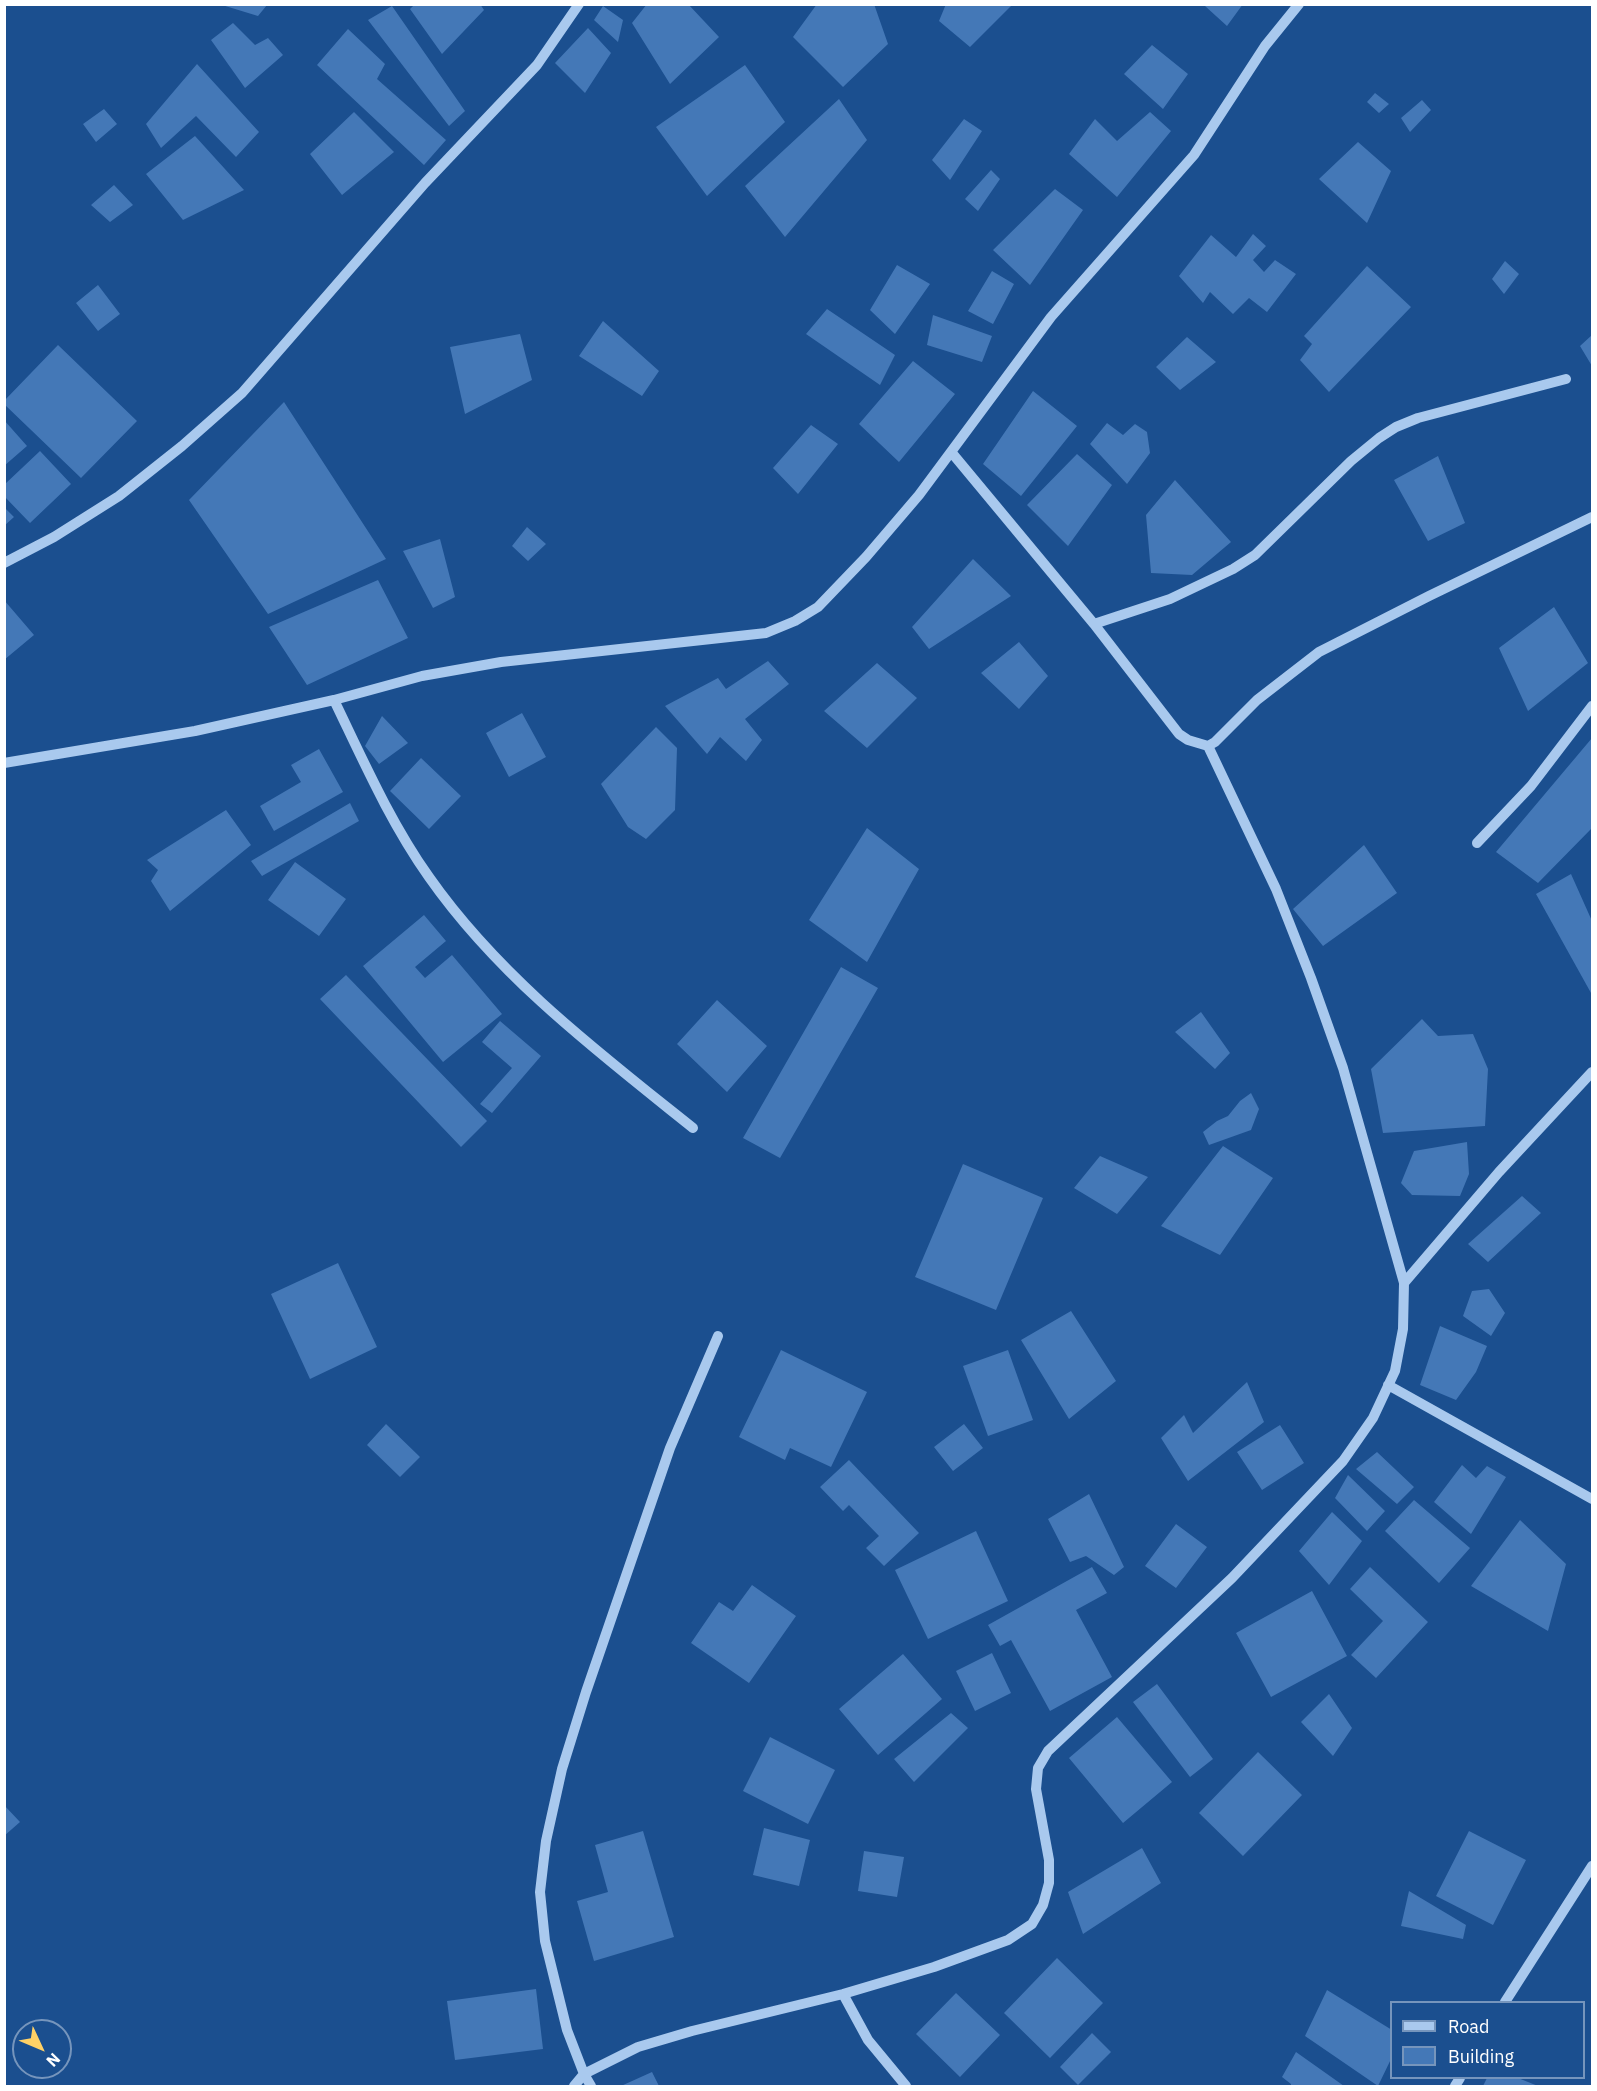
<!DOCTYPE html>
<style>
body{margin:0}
#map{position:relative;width:1597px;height:2091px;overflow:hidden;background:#1b4f8f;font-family:"IBM Plex Sans",sans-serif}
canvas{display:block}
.frame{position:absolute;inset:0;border:6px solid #fff;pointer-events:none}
.legend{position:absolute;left:1390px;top:2001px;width:195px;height:78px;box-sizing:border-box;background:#1b4f8f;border:2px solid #7695bc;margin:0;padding:8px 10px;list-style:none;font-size:18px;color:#fff}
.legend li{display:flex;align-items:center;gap:12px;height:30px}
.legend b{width:30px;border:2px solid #7695bc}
.north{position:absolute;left:12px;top:2019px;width:60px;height:60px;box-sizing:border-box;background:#1b4f8f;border:2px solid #7695bc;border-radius:50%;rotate:134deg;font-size:16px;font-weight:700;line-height:24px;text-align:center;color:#fff}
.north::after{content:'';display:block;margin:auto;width:21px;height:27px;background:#ffd166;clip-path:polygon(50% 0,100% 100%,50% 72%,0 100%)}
</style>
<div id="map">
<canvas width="1597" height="2091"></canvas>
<div class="frame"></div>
<ul class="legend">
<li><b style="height:8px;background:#a9c9ee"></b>Road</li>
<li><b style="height:16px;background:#4478b7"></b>Building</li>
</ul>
<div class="north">N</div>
</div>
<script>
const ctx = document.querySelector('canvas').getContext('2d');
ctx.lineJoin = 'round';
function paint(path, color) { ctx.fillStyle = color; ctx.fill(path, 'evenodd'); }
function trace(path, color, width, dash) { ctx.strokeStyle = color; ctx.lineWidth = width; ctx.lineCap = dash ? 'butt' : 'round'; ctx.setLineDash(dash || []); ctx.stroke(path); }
paint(new Path2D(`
 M415,4h65l4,6 -42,44 -32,-45z
 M647,4h41l31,33 -49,47 -38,-61z
 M817,4h57l14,40 -45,43 -50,-50z
 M946,4h67l-43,43 -31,-26z
 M1206,4h37l-16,22 -22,-20z
 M222,5h45l-9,11z
 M392,6l73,105 -16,15 -81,-106z
 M603,6l20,14 -5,22 -24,-22z
 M233,23l22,22 13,-7 15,17 -38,33 -34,-48z
 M588,28l23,25 -26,40 -30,-30z
 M348,29l37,35 -8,15 69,61 -22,25 -107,-100z
 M1152,45l36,29 -25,35 -39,-35z
 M197,64l62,68 -23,25 -40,-41 -35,32 -15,-24z
 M745,65l40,57 -78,74 -51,-69z
 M1375,93l14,11 -10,9 -12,-11z
 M839,99l28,41 -82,97 -40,-51z
 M1422,100l9,10 -21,22 -9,-14z
 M104,109l13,15 -21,18 -13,-18z
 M354,112l40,40 -52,43 -32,-41z
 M1150,112l21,19 -54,66 -48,-43 26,-35 22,22z
 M964,119l18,12 -32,49 -18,-20z
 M195,136l49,54 -61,30 -37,-46z
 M1358,142l33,29 -24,52 -48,-44z
 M991,170l9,9 -22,32 -13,-12z
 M114,185l19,20 -23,17 -19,-17z
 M1055,189l28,21 -53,75 -37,-35z
 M1253,234l13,12 -13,14 11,12 11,-12 21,14 -29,38 -18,-14 -16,16 -23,-22 -7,11 -24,-27 32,-41 25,22z
 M1505,261l14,13 -15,20 -12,-15z
 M897,265l33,19 -35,50 -25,-24z
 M1367,266l44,41 -82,85 -29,-32 12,-16 -8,-8z
 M992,271l22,13 -21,40 -25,-13z
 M98,285l22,29 -22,17 -22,-28z
 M827,309l68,46 -15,30 -74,-51z
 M933,315l59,21 -10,26 -55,-17z
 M603,321l56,50 -17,25 -63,-40z
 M520,334l12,46 -67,34 -15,-67z
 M1592,335v31l-12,-20z
 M1187,337l29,25 -36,28 -24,-23z
 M58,345l79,76 -56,57 -77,-74v-3z
 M913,361l42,33 -56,68 -40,-38z
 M1033,391l44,35 -56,70 -38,-32z
 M284,402l102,157 -118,55 -79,-114z
 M4,420l23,26 -23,20z
 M1107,423l16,12 12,-11 12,8 3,21 -23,31 -37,-40z
 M811,425l27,19 -40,50 -25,-26z
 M40,451l31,33 -41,39 -26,-27v-11z
 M1077,454l35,31 -44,61 -41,-41z
 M1438,456l27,67 -37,18 -34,-61z
 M1175,480l56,62 -39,33 -41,-2 -5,-58z
 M4,507l10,10 -10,9z
 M527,527l19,17 -18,17 -16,-15z
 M440,539l15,58 -22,11 -30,-57z
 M973,559l38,37 -82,53 -17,-22z
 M378,580l30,58 -101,47 -38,-58z
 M4,600l30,35 -30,25z
 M1554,607l34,56 -60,48 -29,-63z
 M1019,642l29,34 -29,33 -38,-36z
 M768,661l21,23 -44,35 17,21 -16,21 -26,-24 -13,17 -42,-48 53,-28 8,11z
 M877,663l40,35 -50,50 -43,-37z
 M522,713l24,44 -37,20 -23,-44z
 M382,716l26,27 -29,21 -14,-18z
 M656,727l21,21 -2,62 -29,29 -18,-12 -27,-43z
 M1592,738v90l-54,55 -42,-31z
 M319,749l24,43 -69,39 -14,-25 41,-24 -10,-17z
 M421,758l40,38 -32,33 -39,-38z
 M350,803l9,18 -97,55 -11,-15z
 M226,810l25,35 -81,66 -19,-30 7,-11 -11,-10z
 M867,828l52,41 -52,93 -58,-42z
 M1364,845l33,48 -74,53 -30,-37z
 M295,862l51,37 -27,37 -51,-36z
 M1571,874l21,47 -1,72 -55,-99z
 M424,915l22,26 -31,26 10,11 27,-23 50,59 -59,48 -80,-96z
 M841,967l37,21 -98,170 -37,-20z
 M346,975l141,146 -26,26 -141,-148z
 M717,1000l50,46 -40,46 -50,-48z
 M1201,1012l29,41 -15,16 -40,-37z
 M1422,1019l16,17 35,-2 15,35 -3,57 -102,7 -12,-64z
 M500,1021l41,35 -49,57 -12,-9 32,-36 -30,-26z
 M1251,1093l8,16 -8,21 -42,15 -6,-13 14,-11 11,-5 12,-15z
 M1467,1142l2,32 -9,22 -48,-1 -11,-12 13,-32z
 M1223,1146l50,32 -53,77 -59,-29z
 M1100,1156l48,21 -31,37 -43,-26z
 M963,1164l80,34 -47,112 -81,-33z
 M1522,1196l19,17 -53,49 -20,-18z
 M338,1263l39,84 -67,32 -39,-85z
 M1489,1289l16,24 -14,23 -28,-20 9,-25z
 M1071,1311l45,70 -47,38 -48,-79z
 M1440,1326l47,20 -11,26 -20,28 -36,-15z
 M781,1350l86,42 -36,75 -41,-19 -5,12 -46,-23z
 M1008,1350l25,70 -45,16 -25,-70z
 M1247,1382l17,40 -76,59 -27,-43 23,-23 9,18z
 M386,1424l34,33 -20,20 -33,-32z
 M964,1424l19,24 -30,23 -19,-24z
 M1280,1425l24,38 -42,27 -25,-38z
 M1377,1452l37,35 -17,17 -41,-35z
 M849,1460l70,73 -35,33 -18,-18 13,-12 -30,-31 -6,6 -23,-24z
 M1462,1465l14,13 11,-12 19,11 -35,57 -37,-32z
 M1348,1475l37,36 -18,20 -32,-33z
 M1089,1494l35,73 -10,8 -28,-19 -16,6 -22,-43z
 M1414,1500l56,48 -31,35 -54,-52z
 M1332,1512l30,29 -33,44 -30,-34z
 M1520,1520l46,44 -18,67 -77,-45z
 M1176,1524l31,23 -31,41 -31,-22z
 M976,1531l32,70 -80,38 -33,-69z
 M1092,1567l15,26 -31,17 36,67 -62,34 -39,-71 -11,6 -12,-21z
 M1370,1567l58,55 -52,56 -25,-23 32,-34 -33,-32z
 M752,1585l44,31 -47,67 -58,-40 28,-41 14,9z
 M1312,1591l35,65 -76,41 -35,-64z
 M992,1653l19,40 -36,18 -19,-40z
 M903,1654l39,45 -64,56 -39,-46z
 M1157,1684l56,75 -23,18 -57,-75z
 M1329,1694l23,34 -19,28 -32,-34z
 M951,1713l17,15 -54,54 -20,-23z
 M1117,1717l55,65 -49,41 -54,-65z
 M770,1737l65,33 -27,54 -65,-33z
 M1258,1752l44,43 -59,61 -44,-43z
 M4,1805l16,17 -16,14z
 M764,1828l46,12 -11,46 -46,-11z
 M643,1831l31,106 -80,24 -17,-60 31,-9 -13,-47z
 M1469,1831l57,29 -33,65 -57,-29z
 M1142,1848l19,35 -78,51 -15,-42z
 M864,1851l40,6 -7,40 -39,-6z
 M1409,1891l57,34 -3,14 -62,-13z
 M1057,1958l46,45 -53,55 -46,-45z
 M536,1989l7,60 -88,11 -8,-59z
 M1327,1990l65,40v27l-14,29 -73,-50z
 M956,1993l44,42 -40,42 -44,-43z
 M1092,2033l19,19 -33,33 -18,-18z
 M1296,2052l48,34h-53v-2l-9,-7z
 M652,2072l7,14h-38z
 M1487,2078h31l20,8h-55z`), '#4478b7');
trace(new Path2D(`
 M952,453l142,171 85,110 9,6 20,6 7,-4 42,-42 62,-48 110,-56 163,-79
 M4,563l50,-26 65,-41 63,-50 60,-53 183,-210 112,-118 42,-61
 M1094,624l76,-25 63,-30 22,-14 96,-94 28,-23 17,-11 22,-9 148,-39
 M334,700l88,-24 79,-14 265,-29 29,-12 23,-14 48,-50 53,-62 132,-178 143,-162 71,-109 34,-42
 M4,763l191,-32 139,-31c29,60 56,122 95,177 70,100 169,175 264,251
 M1477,843l54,-57 61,-80
 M1404,1283l95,-111 93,-100
 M1388,1385l204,114
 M843,1994l25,46 38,46
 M1505,2002l87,-136
 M574,2086l10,-12 54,-27 54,-16 151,-37 91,-27 74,-27 24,-16 11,-19 6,-22v-23l-13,-71 2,-21 10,-17 184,-173 111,-117 30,-43 22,-47 8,-42 1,-46 -61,-215 -32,-90 -35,-89 -68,-143
 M591,2086l-7,-12 -17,-44 -22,-89 -5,-49 6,-51 16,-72 24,-77 84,-244 48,-112
 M1455,2086l5,-8`), '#a9c9ee', 10);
</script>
